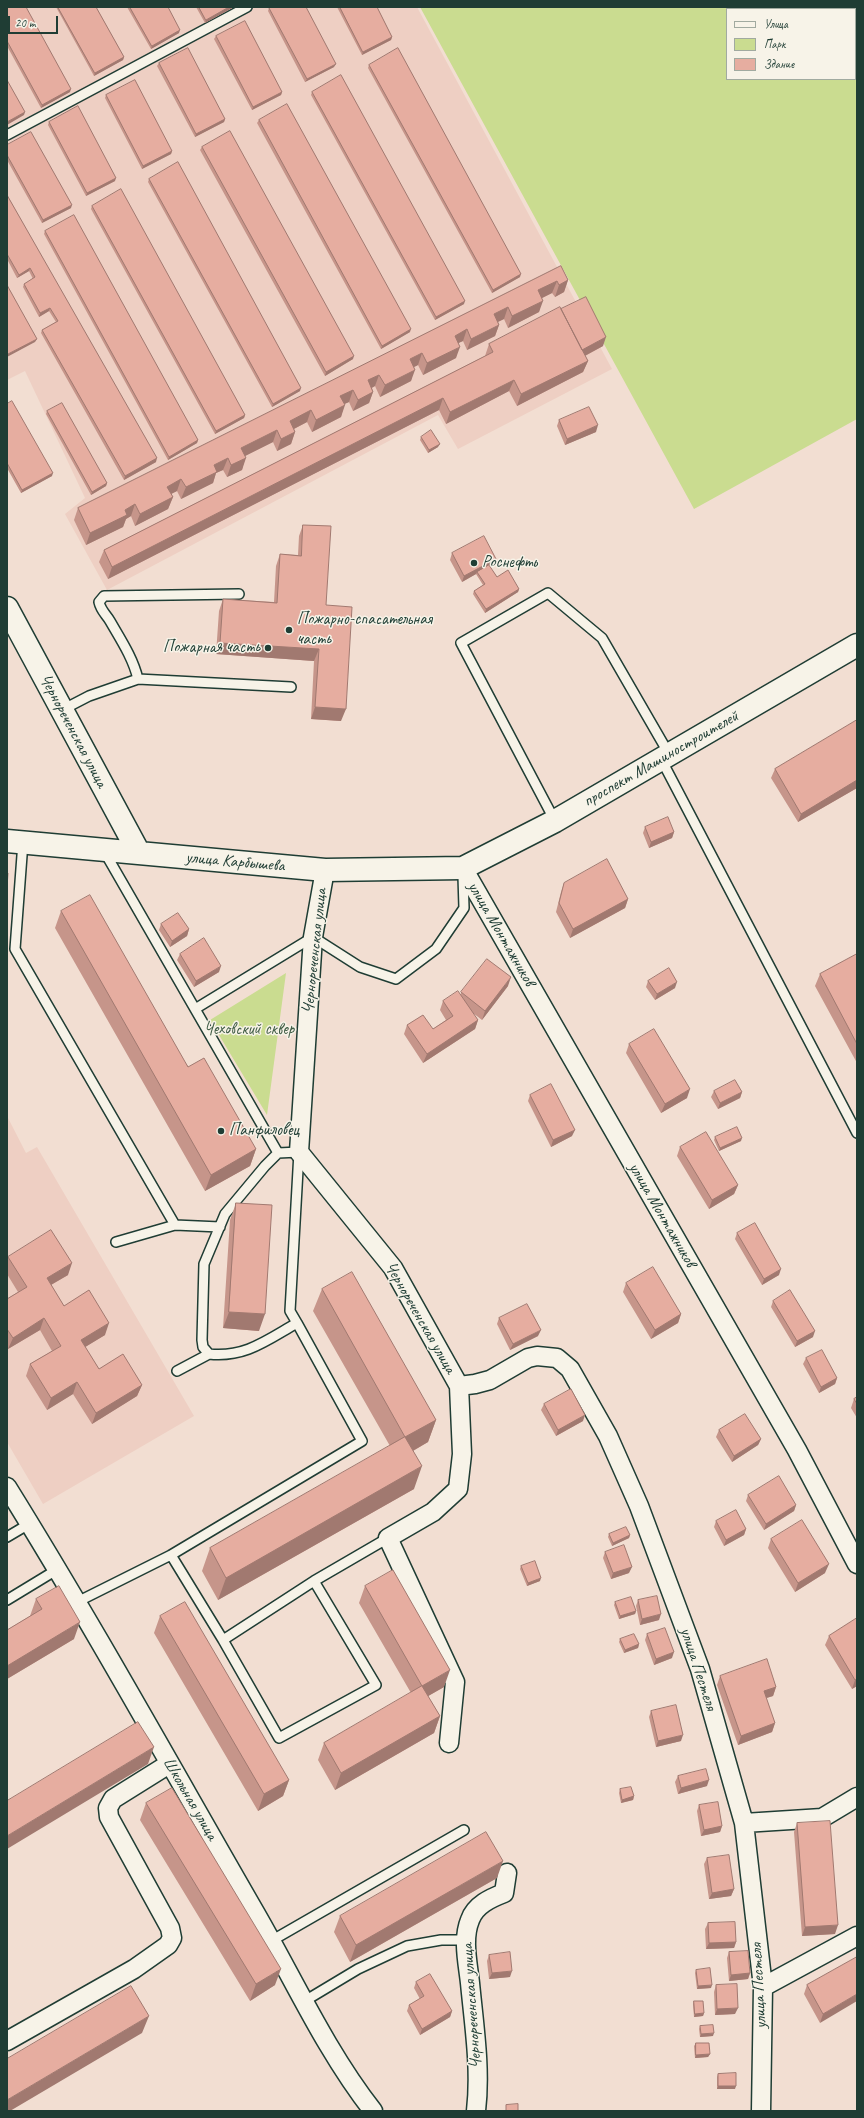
<!DOCTYPE html>
<meta charset="utf-8">
<style>
body{margin:0}
#map{position:relative;width:864px;height:2118px;overflow:hidden;background:#f2ded2;font-family:Caveat,sans-serif}
canvas{display:block}
.frame{position:absolute;inset:0;border:8px solid #1f3d34;pointer-events:none}
.legend{position:absolute;left:726px;top:8px;width:130px;height:72px;box-sizing:border-box;background:#f7f3e8;border:1px solid #a1aaa0;margin:0;padding:5px 7px;list-style:none;font-size:12px;color:#1f3d34}
.legend li{display:flex;align-items:center;gap:8px;height:20px}
.legend b{width:20px;border:1px solid #a1aaa0}
.scale{position:absolute;left:8px;top:16px;width:50px;height:18px;box-sizing:border-box;border:2px solid #1f3d34;border-top:0;padding-left:5px;font-size:12px;line-height:14px;white-space:nowrap;color:#1f3d34;-webkit-text-stroke:3px #f7f3e8;paint-order:stroke}
</style>
<div id="map">
<canvas width="864" height="2118"></canvas>
<div class="frame"></div>
<ul class="legend">
<li><b style="height:5px;background:#f7f3e8"></b>Улица</li>
<li><b style="height:11px;background:#cadc90"></b>Парк</li>
<li><b style="height:11px;background:#e6ada0"></b>Здание</li>
</ul>
<div class="scale">20 m</div>
</div>
<script>
const ctx = document.querySelector('canvas').getContext('2d');
ctx.lineJoin = 'round';
function paint(path, color) { ctx.fillStyle = color; ctx.fill(path, 'evenodd'); }
function trace(path, color, width, dash) { ctx.strokeStyle = color; ctx.lineWidth = width; ctx.lineCap = dash ? 'butt' : 'round'; ctx.setLineDash(dash || []); ctx.stroke(path); }
function label(font, color, halo, rows, align = 'center') {
  ctx.font = font + ' Caveat,sans-serif'; ctx.lineWidth = 3; ctx.setLineDash([]); ctx.textBaseline = 'middle'; ctx.strokeStyle = halo; ctx.fillStyle = color; for (const [text, x, y, turn = 0] of rows) {
    ctx.save(); ctx.translate(x, y); ctx.rotate((+turn || 0) * Math.PI / 180); ctx.textAlign = isNaN(turn) ? turn : align; if (halo) ctx.strokeText(text, 0, 0); ctx.fillText(text, 0, 0); ctx.restore();
  }
}
paint(new Path2D(`
 M7,7h410l195,362 -154,80 -20,-34 -331,175 -42,-76 20,-16 -60,-127 -18,9z
 M7,1116l19,37 11,-6 157,269 -151,88 -36,-62z`), '#eecfc3');
paint(new Path2D(`
 M420,7h437v412l-163,90zM727,9h128v70h-128z
 M286,973l-19,142 -57,-95z`), '#cadc90');
const lane = new Path2D(`
 M844,7l1,2
 M855,26l2,4
 M7,135l240,-128
 M138,679c-5,-21 -17,-39 -28,-58 -4,-7 -9,-10 -11,-19l5,-6 135,-2
 M62,710l27,-14 49,-17 153,8
 M661,759l196,374
 M555,821l-94,-178 87,-50 54,45 67,116
 M23,842l-8,107 160,276 45,2
 M104,851l174,302
 M195,1009l118,-72 47,30 36,12 40,-30 28,-41 -1,-32
 M116,1242l59,-17
 M177,1371l32,-17
 M7,1537l22,-13
 M171,1555l191,-114 -65,-118 -7,-12 9,-159 -21,1 -13,13 -40,48 -21,50 -2,76 1,7 6,7c36,4 58,-14 88,-31
 M7,1600l51,-31
 M77,1602l94,-47 52,85 56,98 97,-53 -62,-104
 M223,1640l91,-59 74,-43
 M271,1941l193,-111
 M303,2002l55,-33 49,-23 34,-6h25`);
const street = new Path2D(`
 M463,868l334,582 60,114
 M325,870l-12,67 -14,215 94,116 66,118 3,68 -4,35 -25,23 -45,26 67,144 -6,61
 M459,1386l16,-2 15,-4 38,-22 9,-2 20,2 13,11 38,67 31,70 61,163 44,154 19,164 -2,124
 M7,1487c87,140 167,285 249,427 38,66 70,137 117,197
 M744,1823l78,-5 35,-21
 M763,1987l94,-51
 M7,2041l127,-72 34,-24 4,-7 -2,-10 -61,-111 -1,-9 5,-9 56,-35
 M476,2111c5,-42 -2,-86 -6,-128 -2,-19 -8,-44 0,-63 5,-15 21,-22 34,-27l3,-20`);
const secondary = new Path2D(`
 M7,608l132,245
 M7,841l318,29 138,-2 92,-47 302,-176`);
trace(lane, '#1f3d34', 12);
trace(street, '#1f3d34', 21);
trace(secondary, '#1f3d34', 25);
trace(lane, '#f7f3e8', 9);
trace(street, '#f7f3e8', 18);
trace(secondary, '#f7f3e8', 22);
paint(new Path2D(`
 M7,7l63,85 -29,16 -34,-62z
 M56,7h40l28,50 -1,3 -29,16z
 M127,7h41l11,26 -28,16z
 M196,7h38l-29,16z
 M337,7h40l15,30 -1,3 -29,15z
 M269,8l65,59 -29,15 -37,-71z
 M216,36l66,56 -1,3 -29,15 -38,-71z
 M159,63l66,56 -1,3 -29,15 -38,-71z
 M369,65l151,212 -28,16 -124,-225z
 M312,92l152,212 -29,16 -124,-225z
 M106,95l66,56 -1,3 -29,15 -37,-71z
 M259,120l151,212 -29,17 -124,-226z
 M49,122l66,59 -29,15 -38,-71z
 M7,145l64,63 -29,15 -35,-63z
 M202,147l151,212 -28,17 -125,-226z
 M149,179l151,212 -28,16 -124,-225z
 M7,195l149,267 -32,18 -83,-147 1,-3 14,-8 -7,-11 -10,6 -16,-30 1,-3 9,-5 -4,-8 -12,7 -10,-19z
 M92,206l153,209 -1,3 -29,16 -124,-225z
 M45,231l153,209 -1,3 -29,17 -124,-226z
 M561,266l7,14 -4,12 -9,5 -3,-4 -10,5 -3,14 -31,16 -4,-9 -6,3 1,3 -4,11 -28,14 -4,-9 -5,2 -2,15 -33,17 -5,-10 -4,2 -3,14 -31,16 -5,-11 -3,2 1,4 -4,11 -16,8 -4,-9 -5,2 -3,13 -29,15 -5,-10 -13,7 1,3 -4,12 -14,7 -4,-9 -28,14 -3,14 -15,7 -4,-7 -7,3 -3,10 -32,16 -4,-8 -6,3 2,3 -5,12 -33,17 -4,-10 -5,3 -3,8 -37,18 -12,-25 4,-12z
 M561,309l42,37 -18,10 3,5 -5,11 -66,34 -8,-15 -63,33 -7,-14 -331,169 -9,-17 5,-12 381,-194 4,-12z
 M7,404l45,72 -31,17 -14,-25z
 M47,411l60,72 -1,3 -15,9 -45,-81z
 M559,420l37,12 -31,13 -8,-19z
 M421,437l17,10 -10,6 -8,-13z
 M303,525l23,80 15,116 -30,-2 3,-58 -98,-7 3,-43 4,-12 51,3 2,-36 4,-12 18,1 1,-19z
 M452,553l42,12 -4,2 7,10 22,12 -1,3 -33,21 -12,-19 1,-3 9,-6 -7,-11 -14,8 -12,-22z
 M857,720v68l-59,34 -27,-44 4,-9z
 M645,827l29,5 -2,6 -23,10 -6,-15z
 M564,883l64,16 -3,9 -55,30 -14,-26 5,-20z
 M61,911l195,238 -6,17 -45,25 -150,-263z
 M161,924l28,5 -2,7 -17,11 -11,-17z
 M180,954l39,18 -25,15 -17,-27z
 M857,954v109l-42,-77 5,-12z
 M648,981l27,7 -20,12 -9,-13z
 M508,986l-26,34 -9,-7 5,7 -3,9 -52,34 -19,-29 3,-9 26,4 13,-9 -6,-10 3,-9 18,-7v-2z
 M629,1044l58,54 -26,15 -35,-60z
 M714,1091l28,1 -2,6 -22,11 -7,-12z
 M530,1095l42,41 -21,11 -23,-46z
 M715,1137l26,4 -22,10 -5,-11z
 M680,1147l58,38 -4,9 -25,15 -32,-53z
 M236,1203l23,128 -36,-3 7,-108z
 M737,1233l42,42 -17,10 -27,-46z
 M8,1257l60,18 -17,10 13,21 41,29 -20,12 14,22 43,16 -5,11 -45,28 -19,-30 -26,16 -21,-34 4,-12 22,-13 -12,-21 -32,19 -1,-2v-48l11,-7 -11,-18v-15z
 M626,1283l55,31 -3,9 -27,16 -28,-47z
 M322,1289l114,131 -8,22 -15,9 1,38 -196,111 -16,-29 8,-23 180,-102 -77,-135z
 M773,1301l40,36 -18,10 -24,-40z
 M499,1318l39,18 -28,14 -13,-26z
 M806,1358l31,20 -2,6 -16,9 -16,-29z
 M857,1397v21l-6,-10 3,-9z
 M544,1404l39,17 -27,15 -15,-26z
 M719,1430l42,9 -3,6 -26,17 -16,-25z
 M748,1495l48,10 -2,6 -30,19 -18,-29z
 M716,1521l30,8 -2,6 -20,11 -10,-19z
 M609,1534l21,1 -1,3 -17,8 -4,-9z
 M771,1539l54,34 -30,19 -27,-44z
 M605,1552l24,21 -18,6 -8,-21z
 M521,1566l19,15 -13,5 -7,-17z
 M365,1586l79,101 -16,9 12,20 -6,17 -99,57 -17,-30 6,-17 87,-50 -52,-90z
 M36,1599l38,40 -67,40v-49l23,-14z
 M638,1600l21,20 -19,5 -4,-19z
 M615,1602l21,9 -1,3 -16,5 -5,-14z
 M160,1616l129,164 -6,16 -25,15 -104,-178z
 M857,1618v68l-5,3 -27,-44 4,-9z
 M647,1634l25,24 -18,7 -9,-25z
 M620,1639l19,5 -1,4 -14,5 -5,-11z
 M720,1676l56,11 -3,9 -7,2 9,25 -3,9 -34,13 -21,-60z
 M651,1711l30,30 -25,6 -7,-30z
 M678,1776l29,10 -29,8 -3,-12z
 M620,1789l14,7 -1,4 -12,3 -2,-10z
 M146,1803l129,182 -25,16 -110,-181z
 M699,1805l23,21 -2,6 -19,4 -4,-25z
 M797,1823l38,111 -33,2 -8,-104z
 M707,1858l27,31 -3,7 -22,3 -5,-35z
 M497,1878l-147,84 -16,-30 6,-16z
 M708,1923l28,19 -2,6 -28,1 -1,-20z
 M729,1952l21,21 -2,6 -19,2 -2,-23z
 M489,1955l21,22 -21,2 -2,-18z
 M857,1957l-37,66 -16,-29 3,-9z
 M696,1970l15,18 -14,1 -2,-16z
 M416,1982l36,29 -2,6 -30,18 -13,-24 2,-6 11,-6 -6,-11z
 M716,1985l19,29 -20,1 -1,-23z
 M694,2001l10,12 -1,3 -9,1 -1,-13z
 M700,2026l13,10 -13,1 -1,-8z
 M696,2043l14,11 -2,3 -13,1 -1,-12z
 M718,2074l17,15h-18v-12z`), '#c6958a');
paint(new Path2D(`
 M229,7h5l-29,16 1,-3z
 M180,30l-1,3 -28,16 1,-3z
 M392,37l-1,3 -29,15 1,-3z
 M124,57l-1,3 -29,16 1,-3z
 M336,64l-2,3 -29,15 2,-3z
 M71,89l-1,3 -29,16 1,-3z
 M282,92l-1,3 -29,15 1,-3z
 M25,112l-1,3 -17,10v-3z
 M225,119l-1,3 -29,15 1,-3z
 M172,151l-1,3 -29,15 1,-3z
 M116,178l-1,3 -29,15 1,-3z
 M72,205l-1,3 -29,15 1,-3z
 M30,268l-1,3 -12,7 2,-3z
 M521,274l-1,3 -28,16 1,-3z
 M568,280l-4,12 -9,5 4,-12z
 M557,281l-5,12 -18,9 4,-12z
 M465,301l-1,3 -29,16 1,-3z
 M543,301l-4,11 -31,16 4,-12z
 M508,307l-4,12 -15,7 5,-12z
 M50,308l-1,3 -10,6 1,-4z
 M499,325l-4,11 -28,14 4,-11z
 M411,329l-1,3 -29,17 1,-3z
 M467,329l-4,12 -13,6 5,-11z
 M606,337l-3,9 -26,14 3,-9z
 M37,339l-2,3 -28,15 1,-3z
 M460,347l-4,11 -33,17 4,-12z
 M422,353l-4,12 -12,6 4,-12z
 M354,356l-1,3 -28,17 1,-4z
 M588,361l-5,11 -66,34 4,-12z
 M415,370l-4,11 -31,16 5,-12z
 M379,375l-4,11 -12,6 5,-12z
 M514,380l-5,11 -63,33 4,-12z
 M301,388l-1,3 -28,16 1,-3z
 M353,390l-4,12 -13,6 4,-12z
 M373,392l-4,11 -16,8 5,-11z
 M443,398l-4,12 -331,169 4,-12z
 M345,405l-4,12 -29,15 4,-12z
 M311,410l-4,12 -21,11 4,-12z
 M245,415l-1,3 -29,16 1,-3z
 M598,425l-2,7 -31,13 2,-6z
 M277,430l-4,12 -36,18 4,-12z
 M295,432l-4,12 -14,7 4,-12z
 M198,440l-1,3 -29,17 1,-3z
 M440,444l-2,3 -10,6 1,-3z
 M157,458l-1,4 -32,18 1,-4z
 M228,458l-5,12 -7,3 -3,10 -32,16 5,-12 28,-22z
 M246,458l-4,12 -15,7 4,-12z
 M53,473l-1,3 -31,17 1,-3z
 M181,479l-4,12 -14,7 4,-11z
 M107,483l-1,3 -15,9 1,-3z
 M173,497l-5,12 -33,17 5,-12z
 M135,504l-4,12 -5,3 -3,8 -37,18 4,-12 35,-23z
 M496,559l-2,6 -16,8 -1,-1 -1,2 -14,8 2,-6z
 M519,589l-1,3 -33,21 1,-4z
 M220,643l99,6 -5,12 -98,-7z
 M315,707l31,2 -5,12 -30,-2z
 M857,780v8l-59,34 3,-8z
 M674,832l-2,6 -23,10 2,-6z
 M628,899l-3,9 -55,30 3,-9z
 M189,929l-2,7 -17,11 2,-6z
 M221,966l-2,6 -25,15 2,-6z
 M511,977l-3,9 -26,34 3,-9z
 M677,982l-2,6 -20,12 2,-6z
 M478,1020l-3,9 -52,34 4,-9z
 M690,1089l-3,9 -26,15 4,-9z
 M742,1092l-2,6 -22,11 2,-6z
 M575,1130l-3,6 -21,11 2,-7z
 M742,1138l-1,3 -22,10 1,-3z
 M256,1149l-6,17 -45,25 6,-16z
 M738,1185l-4,9 -25,15 3,-9z
 M72,1263l-4,12 -26,15 5,-12z
 M781,1269l-2,6 -17,10 2,-6z
 M229,1312l36,2 -6,17 -36,-3z
 M681,1314l-3,9 -27,16 4,-9z
 M44,1318l-4,12 -32,19 5,-11z
 M109,1323l-4,12 -28,17 4,-12z
 M541,1330l-3,6 -28,14 3,-6z
 M815,1331l-2,6 -18,10 2,-6z
 M837,1378l-2,6 -16,9 2,-6z
 M77,1382l-4,12 -26,16 4,-12z
 M142,1385l-5,11 -45,28 4,-11z
 M585,1415l-2,6 -27,15 2,-6z
 M436,1420l-8,22 -31,18 8,-23z
 M761,1439l-3,6 -26,17 2,-6z
 M422,1466l-8,23 -196,111 8,-22z
 M796,1505l-2,6 -30,19 2,-6z
 M746,1529l-2,6 -20,11 2,-6z
 M630,1535l-1,3 -17,8 1,-3z
 M829,1564l-4,9 -30,19 3,-9z
 M632,1567l-3,6 -18,6 2,-6z
 M541,1578l-1,3 -13,5 1,-3z
 M636,1611l-1,3 -16,5 1,-3z
 M661,1614l-2,6 -19,5 2,-6z
 M80,1622l-6,17 -67,40v-13z
 M639,1644l-1,4 -14,5 1,-3z
 M674,1652l-2,6 -18,7 2,-6z
 M450,1670l-6,17 -28,16 6,-17z
 M857,1679v7l-5,3 3,-9z
 M776,1687l-3,9 -13,4 4,-9z
 M440,1716l-6,17 -99,57 6,-17z
 M775,1723l-3,9 -34,13 3,-9z
 M683,1735l-2,6 -25,6 2,-6z
 M154,1747l-6,17 -141,85v-13z
 M289,1780l-6,16 -25,15 6,-17z
 M709,1780l-2,6 -29,8 3,-6z
 M634,1796l-1,4 -12,3 1,-3z
 M722,1826l-2,6 -19,4 3,-6z
 M503,1861l-6,17 -147,84 6,-17z
 M734,1889l-3,7 -22,3 3,-6z
 M838,1925l-3,9 -33,2 3,-9z
 M736,1942l-2,6 -28,1 3,-6z
 M281,1969l-6,16 -25,16 6,-17z
 M512,1971l-2,6 -21,2 3,-6z
 M750,1973l-2,6 -19,2 2,-6z
 M712,1985l-1,3 -14,1 1,-3z
 M857,1994v7l-37,22 3,-9z
 M738,2008l-3,6 -20,1 2,-6z
 M452,2011l-2,6 -30,18 2,-6z
 M704,2013l-1,3 -9,1 1,-3z
 M149,2016l-7,17 -132,78h-3v-11z
 M714,2033l-1,3 -13,1 1,-3z
 M710,2054l-2,3 -13,1 1,-3z
 M718,2086h18l-1,3h-18z`), '#a17970');
const building = new Path2D(`
 M7,7h19l45,82 -29,16 -35,-64z
 M58,7h38l28,50 -29,16z
 M130,7h38l12,23 -28,16z
 M199,7h30l-23,13z
 M270,7h36l30,57 -29,15 -38,-71z
 M340,7h37l15,30 -29,15z
 M245,21l37,71 -29,15 -37,-71z
 M188,48l37,71 -29,15 -37,-71z
 M398,48l123,226 -28,16 -124,-225z
 M341,75l124,226 -29,16 -124,-225z
 M7,80l18,32 -18,10z
 M135,80l37,71 -29,15 -37,-71z
 M287,104l124,225 -29,17 -123,-226z
 M78,106l38,72 -29,15 -38,-71z
 M230,131l124,225 -28,16 -124,-225z
 M31,132l41,73 -29,15 -36,-65v-10z
 M178,162l123,226 -28,16 -124,-225z
 M121,189l124,226 -29,16 -124,-225z
 M7,195l150,263 -32,18 -83,-146 16,-9 -8,-13 -10,5 -16,-29 11,-7 -5,-9 -11,7 -12,-21z
 M74,215l124,225 -29,17 -124,-226z
 M561,266l7,14 -9,5 -2,-4 -19,9 5,11 -31,15 -4,-9 -14,7 5,11 -28,14 -4,-10 -12,7 5,11 -33,16 -5,-10 -12,6 5,11 -30,15 -6,-10 -11,5 5,12 -15,8 -5,-10 -13,6 5,9 -29,15 -5,-10 -21,11 5,11 -14,7 -4,-9 -36,18 5,10 -15,7 -3,-7 -14,7 3,7 -31,15 -5,-8 -14,8 6,10 -33,17 -5,-10 -10,6 2,5 -37,18 -12,-25z
 M7,285l30,54 -29,15 -1,-1z
 M586,297l20,40 -24,13 -21,-41z
 M560,307l28,54 -67,33 -7,-14 -64,32 -7,-14 -331,169 -8,-17 389,-198 -4,-8z
 M12,401l41,72 -31,17 -15,-27v-59z
 M62,403l45,80 -15,9 -45,-81z
 M589,407l9,18 -31,14 -8,-19z
 M431,430l9,14 -11,6 -8,-13z
 M303,525l28,1 -5,79 26,2 -6,102 -31,-2 4,-58 -99,-6 3,-44 54,4 3,-49 21,2z
 M484,536l12,23 -32,17 -12,-23z
 M489,565l8,12 11,-7 11,19 -33,20 -12,-18 11,-7 -8,-12z
 M857,720v60l-56,34 -26,-45z
 M668,817l6,15 -23,10 -6,-15z
 M607,859l21,40 -55,30 -14,-26 5,-20z
 M7,873h1l-1,14z
 M90,895l98,172 16,-9 52,91 -45,26 -150,-264z
 M178,913l11,16 -17,12 -11,-17z
 M204,938l17,28 -25,15 -16,-27z
 M857,954v90l-37,-70z
 M487,959l24,18 -26,34 -24,-19z
 M669,968l8,14 -20,12 -9,-13z
 M458,991l20,29 -51,34 -20,-29 16,-10 10,14 20,-13 -10,-15z
 M654,1029l36,60 -25,15 -36,-60z
 M735,1080l7,12 -22,11 -6,-12z
 M551,1084l24,46 -22,10 -23,-45z
 M737,1127l5,11 -22,10 -5,-11z
 M706,1132l32,53 -26,15 -32,-53z
 M236,1203l36,2 -7,109 -36,-2z
 M755,1223l26,46 -17,10 -27,-46z
 M51,1230l21,33 -25,15 17,28 25,-16 20,33 -28,17 18,29 24,-15 19,31 -46,28 -19,-31 -26,16 -21,-34 31,-18 -17,-28 -31,20 -6,-9v-30l20,-12 -19,-30z
 M653,1267l28,47 -26,16 -29,-47z
 M352,1272l84,148 -31,17 -83,-148z
 M790,1290l25,41 -18,10 -24,-40z
 M527,1304l14,26 -28,14 -14,-26z
 M822,1350l15,28 -16,9 -15,-29z
 M571,1389l14,26 -27,15 -14,-26z
 M857,1397v7l-3,-5z
 M745,1414l16,25 -27,17 -15,-26z
 M405,1437l17,29 -196,112 -16,-30z
 M779,1476l17,29 -30,19 -18,-29z
 M736,1510l10,19 -20,11 -10,-19z
 M802,1520l27,44 -31,19 -27,-44z
 M626,1527l4,8 -17,8 -4,-9z
 M624,1545l8,22 -19,6 -8,-21z
 M535,1561l6,17 -13,5 -7,-17z
 M393,1570l57,100 -28,16 -57,-100z
 M59,1586l21,36 -73,44v-36l35,-21 -6,-10z
 M657,1596l4,18 -19,5 -4,-19z
 M631,1597l5,14 -16,5 -5,-14z
 M185,1602l104,178 -25,14 -104,-178z
 M857,1618v61l-2,1 -26,-44z
 M665,1628l9,24 -18,7 -9,-25z
 M634,1634l5,10 -14,6 -5,-11z
 M767,1659l9,28 -12,4 11,32 -34,13 -21,-60z
 M422,1686l18,30 -99,57 -17,-30z
 M676,1705l7,30 -25,6 -7,-30z
 M138,1722l16,25 -147,89v-35z
 M706,1769l3,11 -28,8 -3,-12z
 M631,1787l3,9 -12,4 -2,-11z
 M172,1788l109,181 -25,15 -110,-181z
 M718,1802l4,24 -18,4 -5,-25z
 M830,1821l8,104 -33,2 -8,-104z
 M486,1832l17,29 -147,84 -16,-29z
 M729,1855l5,34 -22,4 -5,-35z
 M735,1922l1,20 -27,1 -1,-20z
 M748,1951l2,22 -19,2 -2,-23z
 M510,1952l2,19 -20,2 -3,-18z
 M857,1957v37l-34,20 -16,-29z
 M710,1968l2,17 -14,1 -2,-16z
 M430,1974l22,37 -30,18 -13,-24 15,-9 -8,-14z
 M737,1984l1,24 -21,1 -1,-24z
 M131,1986l18,30 -142,84v-41z
 M694,2001h9l1,12 -9,1z
 M713,2025l1,8 -13,1 -1,-8z
 M696,2043h13l1,11 -14,1z
 M736,2073v13h-18v-12z
 M518,2104v7h-12v-6z`);
paint(building, '#e6ada0');
trace(building, '#a17970', 1);
for (const [x, y, r, color] of [
 [474,563,4,"#1f3d34"],
 [289,630,4,"#1f3d34"],
 [268,648,4,"#1f3d34"],
 [221,1131,4,"#1f3d34"]
]) { const dot = new Path2D(); dot.arc(x, y, r, 0, 2 * Math.PI); ctx.fillStyle = color; ctx.fill(dot); trace(dot, '#f7f3e8', 1.5); }
label('17px', '#1f3d34', '#f7f3e8', [
 ["Роснефть",482,563],
 ["Пожарно-спасательная",297,620],
 ["часть",297,640],
 ["Пожарная часть",260,648,"right"],
 ["Панфиловец",229,1131]
], 'left');
label('17px', '#1f3d34', '#f7f3e8', [
 ["Чернореченская улица",73,731,62],
 ["проспект Машиностроителей",661,759,-30],
 ["улица Карбышева",235,862,5],
 ["улица Монтажников",501,934,60],
 ["Чернореченская улица",315,951,-84],
 ["улица Монтажников",662,1215,60],
 ["Чернореченская улица",420,1318,60],
 ["улица Пестеля",698,1669,72],
 ["Школьная улица",190,1799,60],
 ["улица Пестеля",759,1986,-93],
 ["Чернореченская улица",472,2006,-94]
]);
label('17px', '#415d46', '#f7f3e8', [
 ["Чеховский сквер",249,1030]
]);
</script>
